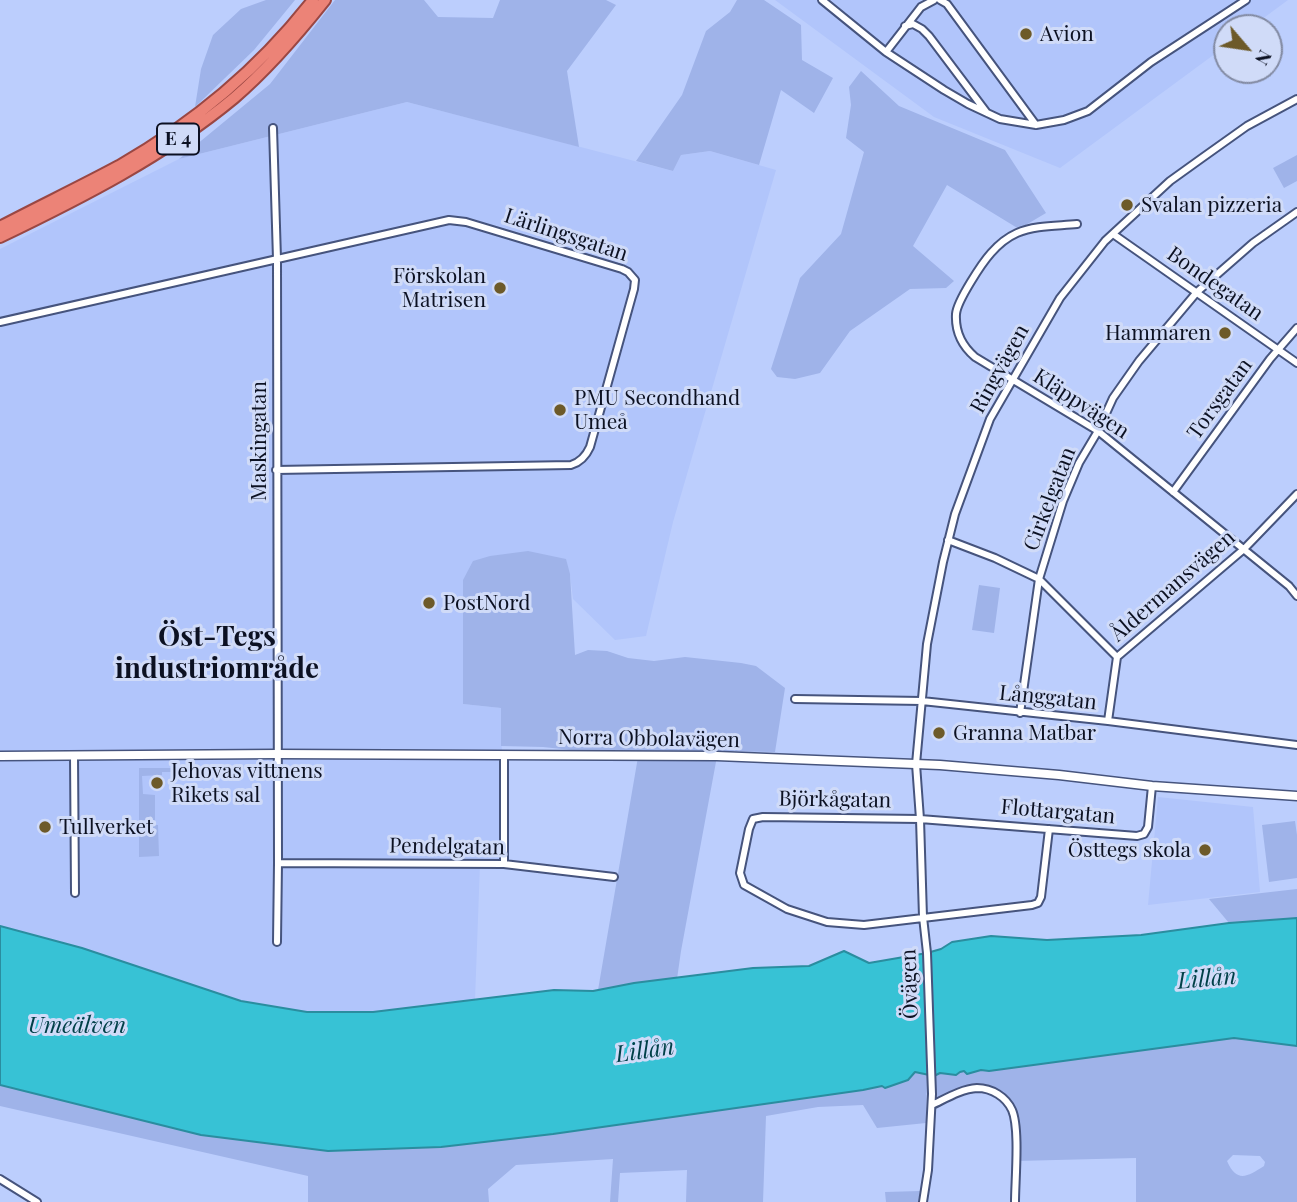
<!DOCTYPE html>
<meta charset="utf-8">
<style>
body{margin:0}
#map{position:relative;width:1297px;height:1202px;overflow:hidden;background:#bccefd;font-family:"Playfair Display",serif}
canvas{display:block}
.north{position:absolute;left:1213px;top:14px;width:70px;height:70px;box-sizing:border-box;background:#d0dbf8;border:2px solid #828aa2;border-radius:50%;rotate:119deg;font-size:19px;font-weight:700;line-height:28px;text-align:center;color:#0c1122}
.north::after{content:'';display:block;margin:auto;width:24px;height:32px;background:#6d5a29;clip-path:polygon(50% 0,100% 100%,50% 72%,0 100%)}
</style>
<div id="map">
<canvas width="1297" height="1202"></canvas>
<div class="north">N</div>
</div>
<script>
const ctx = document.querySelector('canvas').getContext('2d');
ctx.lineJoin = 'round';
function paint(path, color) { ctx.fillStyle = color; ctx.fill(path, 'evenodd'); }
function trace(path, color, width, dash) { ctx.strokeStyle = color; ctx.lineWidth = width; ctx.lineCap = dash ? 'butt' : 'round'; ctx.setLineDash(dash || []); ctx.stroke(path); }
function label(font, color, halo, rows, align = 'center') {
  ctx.font = font + ' "Playfair Display",serif'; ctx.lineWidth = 6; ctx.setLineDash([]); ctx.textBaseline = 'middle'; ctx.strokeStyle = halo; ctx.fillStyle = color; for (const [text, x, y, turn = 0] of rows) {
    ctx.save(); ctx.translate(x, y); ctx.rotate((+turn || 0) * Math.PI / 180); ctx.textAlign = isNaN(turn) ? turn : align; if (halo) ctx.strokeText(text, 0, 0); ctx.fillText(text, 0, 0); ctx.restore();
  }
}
paint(new Path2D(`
 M775,0h513l-38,28h-23v17l-167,123 -126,-51z
 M407,102l266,69 8,-16 29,-4 66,19 -103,352 -27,114 -31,4 -42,-41 -3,-25 -107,130 38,4 3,156h-24l-5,136 -102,12h-66l-66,-11 -159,-53 -82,-22v-677l179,-90z
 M1158,797l95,10 7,85 -112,13z`), '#b1c5fb');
paint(new Path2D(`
 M266,0h29l-41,50 -59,57 6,-38 12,-34 28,-26z
 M335,0h89l14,17 55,1 7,-18h106l10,5 -49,66 12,76 -172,-45 -228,57 91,-75z
 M737,0h27l37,25 1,35 31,18 -19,35 -33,-23 -22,75 -49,-14 -29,4 -8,16 -37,-10 46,-66 24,-64 24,-19z
 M861,71l38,35 106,44 41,63 -27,16 -72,-44 -34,61 41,35 -8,7 -36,1 -60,42 -30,42 -25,6 -18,-2 -6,-8 29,-91 41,-44 23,-82 -18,-14 5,-33 -2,-18z
 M1297,155v26l-13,7 -11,-20z
 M528,551l38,8 4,15 5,81 13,-5 19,1 21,7 26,3 31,-4 56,6 15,3 29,22 -10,64 -57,-1 -37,200 -4,28 -43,4 -36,7 40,-233 -95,-10 -42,-1v-38l-38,-4v-124l10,-19 17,-5z
 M979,585l21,3 -6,45 -22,-3z
 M139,768h32v4h-9v3l-20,1 1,18 12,1v30h3l1,31 -20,1z
 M1295,821l2,14v43l-28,4 -7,-57z
 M1297,889v29l-68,5 -20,-24z
 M1234,1038l63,8v156h-161v-44l-120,3 -3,-49 -13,-17 -22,-7 -46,17 2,-29 6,-3 7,1 17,-3 4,3 13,-4 8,1zM1233,1155l27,1 5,6 -1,4c-16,10 -27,18 -37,-5z
 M915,1072l8,1 4,2 -1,48 -49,5 -14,-23 -45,2 -52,9 -3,86h-77l1,-32 -67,3 -2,29h-8l3,-43 -97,6 -28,24 1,13h-181v-26l-308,-70v-21l201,50 127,16 113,-4 112,-13 310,-44 19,-4 3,2 23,-8z
 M920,1191l-2,11h-32l-1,-10z`), '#9fb3e9');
const water = new Path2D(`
 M1297,918v128l-63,-8 -245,33 -8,-1 -14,4 -3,-3 -4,1 -4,3 -16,-2 -6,3 -19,-4 -7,8 -23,8 -3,-2 -19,4 -310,44 -112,13 -113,4 -127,-16 -201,-50v-159l82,22 159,53 66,11h66l181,-22 39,1 41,-8 119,-15 56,-2 35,-15 25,12 58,-10 14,-4 11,-7 39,-6 56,4 94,-5 88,-12z`);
paint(water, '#37c2d5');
trace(water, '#2a8d9f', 2);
const minor = new Path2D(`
 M822,0l64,52 58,38 24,14 32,15 36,6 28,-5 24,-9 63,-49 95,-62
 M940,0l7,4 89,121
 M905,26l8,-2 9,5 7,7 58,77
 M886,52l35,-45 13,-7
 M273,128l4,131 1,604 -1,79
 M1077,224c-19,2 -42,1 -60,9 -9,4 -19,12 -26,20 -9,10 -34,48 -35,61 -1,18 6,32 19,43l123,74 191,155 8,10
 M1113,234l184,129
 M0,322l449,-102 17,2 156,47 6,3 7,8 -1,9 -44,158c-4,9 -9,15 -19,18l-295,5
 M1173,492l97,-133 27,-31
 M948,540l47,18 44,21 78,78
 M795,699l127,2 186,20 189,24
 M1020,713l19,-134 24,-78 16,-38 19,-32 15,-33 26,-37 58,-69 56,-49 44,-31
 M1108,721l9,-64 127,-108 53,-55
 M74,756l1,137
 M504,756v108
 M1049,829l-8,68 -3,6 -6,2 -168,20 -37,-3 -40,-13 -43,-24 -4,-12 9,-44 4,-10 10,-2 157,2 217,17 7,-2 4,-7 4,-41
 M278,863l226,1 110,13
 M932,1105c13,-6 29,-16 45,-17 15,0 29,9 35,22 8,18 3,71 3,92
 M0,1179l37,23
 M923,1202l5,-32 4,-76 -5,-141 -4,-36 -3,-98 -4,-55 11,-120 16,-82 12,-48 35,-95 70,-121 45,-57 65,-60 32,-23 45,-32 50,-27`);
const tertiary = new Path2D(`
 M0,756l277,-2 440,2 223,9 119,10 93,11 145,10`);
const trunk = new Path2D(`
 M0,227c40,-21 80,-40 119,-61 75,-43 141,-98 194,-166
 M0,237c81,-39 164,-81 234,-139 33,-28 64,-64 91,-98`);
trace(minor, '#46547d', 10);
trace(tertiary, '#46547d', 11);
trace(trunk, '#9a4743', 14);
trace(minor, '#fff', 6);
trace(tertiary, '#fff', 8);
trace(trunk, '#ec8377', 10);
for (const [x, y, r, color] of [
 [1026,34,7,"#6d5a29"],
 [1127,205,7,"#6d5a29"],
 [500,288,7,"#6d5a29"],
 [1225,333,7,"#6d5a29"],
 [560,410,7,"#6d5a29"],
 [429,603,7,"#6d5a29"],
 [939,733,7,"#6d5a29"],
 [157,783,7,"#6d5a29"],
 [45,827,7,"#6d5a29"],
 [1205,850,7,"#6d5a29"]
]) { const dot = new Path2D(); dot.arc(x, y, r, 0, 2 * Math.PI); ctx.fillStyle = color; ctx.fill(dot); trace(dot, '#d0dbf8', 2.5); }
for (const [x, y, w] of [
 [178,139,42]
]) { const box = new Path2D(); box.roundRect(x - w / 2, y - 15.5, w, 31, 5); ctx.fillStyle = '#d0dbf8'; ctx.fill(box); trace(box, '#0c1122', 2); }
label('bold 19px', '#0c1122', null, [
 ["E 4",178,139]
]);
label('21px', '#0c1122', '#d0dbf8', [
 ["Avion",1040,34],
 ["Svalan pizzeria",1141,205],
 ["Förskolan",486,276,"right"],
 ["Matrisen",486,300,"right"],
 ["Hammaren",1211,333,"right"],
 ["PMU Secondhand",574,398],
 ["Umeå",574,422],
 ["PostNord",443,603],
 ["Granna Matbar",953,733],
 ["Jehovas vittnens",171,771],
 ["Rikets sal",171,795],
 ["Tullverket",59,827],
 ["Östtegs skola",1191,850,"right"]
], 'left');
label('21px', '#0c1122', '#d0dbf8', [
 ["Lärlingsgatan",566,235,18],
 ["Bondegatan",1215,284,35],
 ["Ringvägen",1000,369,-61],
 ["Torsgatan",1220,399,-54],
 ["Kläppvägen",1081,404,33],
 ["Maskingatan",259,441,-90],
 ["Cirkelgatan",1050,499,-69],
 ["Åldermansvägen",1173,586,-41],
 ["Långgatan",1048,698,6],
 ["Norra Obbolavägen",649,739,1],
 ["Björkågatan",835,800,1],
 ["Flottargatan",1058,812,5],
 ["Pendelgatan",447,847,1],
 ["Övägen",910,984,-92]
]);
label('italic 23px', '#004048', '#d0dbf8', [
 ["Lillån",1207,979,-5],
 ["Umeälven",77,1026],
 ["Lillån",645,1051,-8]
]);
label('bold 28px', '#0c1122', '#d0dbf8', [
 ["Öst-Tegs",217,637],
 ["industriområde",217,669]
]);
</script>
